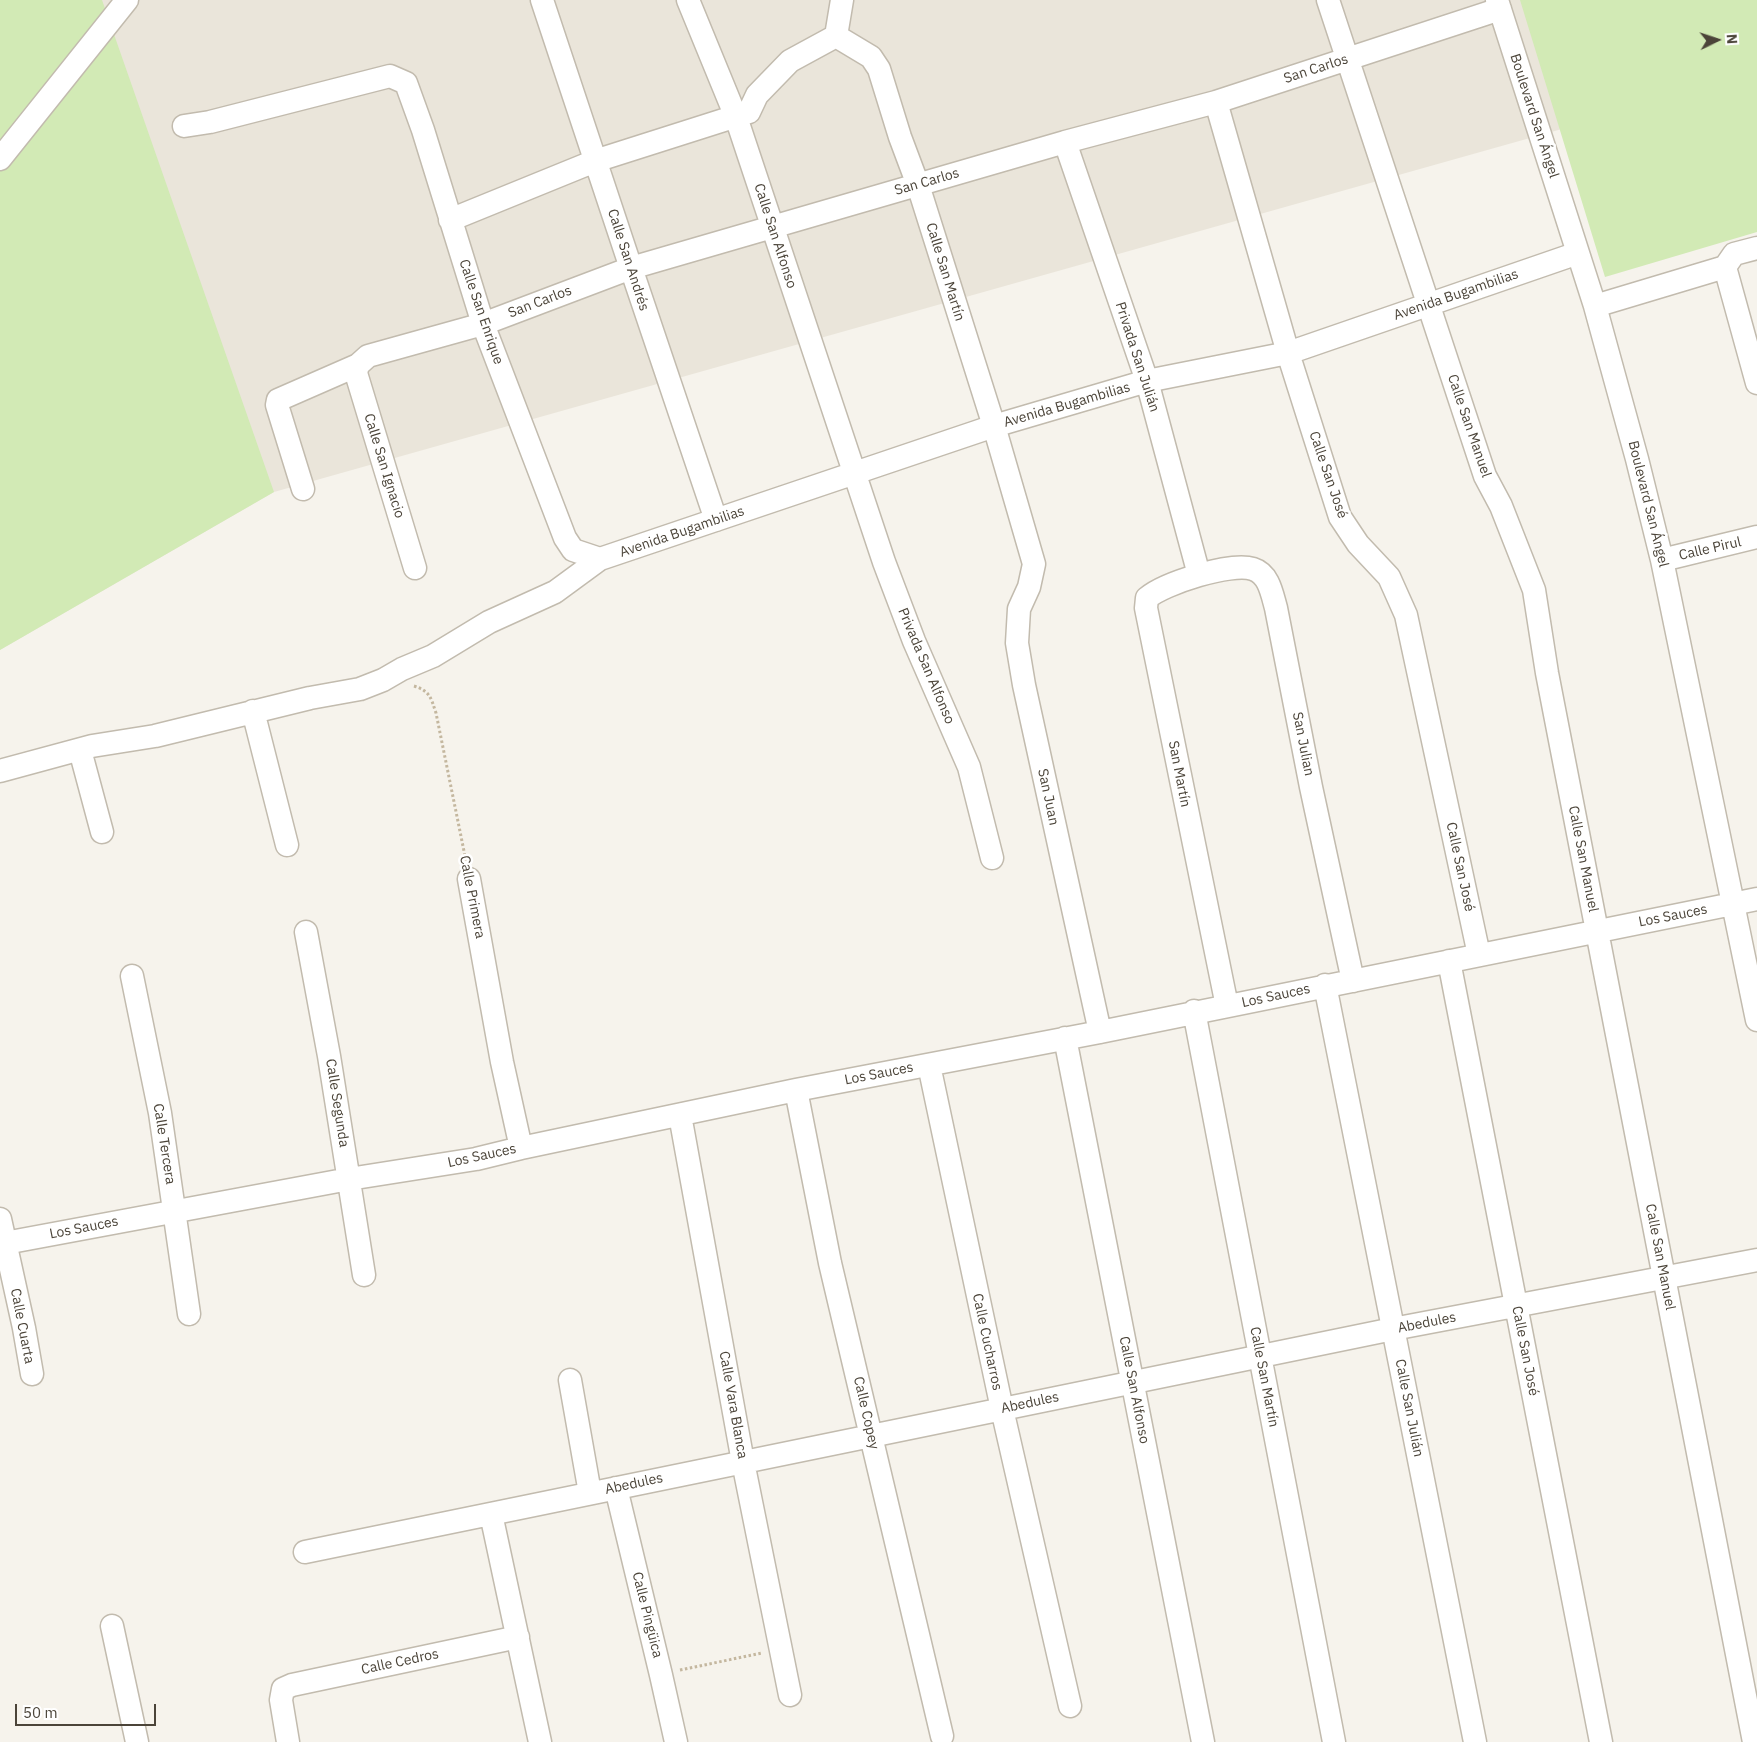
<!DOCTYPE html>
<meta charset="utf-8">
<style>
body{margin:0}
#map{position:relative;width:1757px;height:1742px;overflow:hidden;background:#f6f3ec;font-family:"IBM Plex Sans",sans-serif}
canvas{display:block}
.north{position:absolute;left:1692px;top:15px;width:50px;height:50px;-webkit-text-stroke:4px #fff;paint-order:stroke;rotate:86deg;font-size:14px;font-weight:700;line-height:20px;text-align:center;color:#4b4439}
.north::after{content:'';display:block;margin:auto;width:18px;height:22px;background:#4b4439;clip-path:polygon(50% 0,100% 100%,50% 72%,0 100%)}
.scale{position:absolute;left:15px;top:1704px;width:141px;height:22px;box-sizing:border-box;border:2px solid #4b4439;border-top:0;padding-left:6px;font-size:15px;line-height:18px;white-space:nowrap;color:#4b4439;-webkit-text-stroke:4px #fff;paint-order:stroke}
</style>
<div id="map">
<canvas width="1757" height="1742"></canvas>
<div class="north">N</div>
<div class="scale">50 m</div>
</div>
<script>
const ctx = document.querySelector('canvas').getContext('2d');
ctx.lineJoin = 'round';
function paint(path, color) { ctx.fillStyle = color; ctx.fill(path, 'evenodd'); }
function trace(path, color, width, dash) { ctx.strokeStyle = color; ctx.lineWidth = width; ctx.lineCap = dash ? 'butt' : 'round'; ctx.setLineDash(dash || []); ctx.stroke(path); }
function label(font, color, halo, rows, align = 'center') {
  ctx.font = font + ' "IBM Plex Sans",sans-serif'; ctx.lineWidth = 5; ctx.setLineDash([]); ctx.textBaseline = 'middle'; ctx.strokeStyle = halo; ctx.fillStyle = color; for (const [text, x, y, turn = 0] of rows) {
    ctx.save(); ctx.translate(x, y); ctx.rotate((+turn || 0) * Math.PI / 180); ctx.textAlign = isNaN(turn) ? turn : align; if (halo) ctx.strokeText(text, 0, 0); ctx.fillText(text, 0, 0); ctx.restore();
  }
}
paint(new Path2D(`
 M0,0h1757v74l-1483,418 -274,158z`), '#eae5da');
paint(new Path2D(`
 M0,0h102l172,492 -274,158z
 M1520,0h237v232l-152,45z`), '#d2eab5');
const street = new Path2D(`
 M542,0l89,268 85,252
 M688,0l48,117 148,445 30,79 55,126 23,91
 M842,0l-6,36 35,21 8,12 21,68 18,48 76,241 40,138 -5,23 -10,22 -2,34 7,42 76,347
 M1328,0l157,476 16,30 33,84 13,83 207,1069
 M1497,0l98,306 42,153 25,101 95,460
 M1216,102l72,251 52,164 18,27 31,33 17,38 73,340
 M184,126l26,-4 180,-46 16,7 17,47 60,194 82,214 8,12 27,9 394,-133 153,-45 141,-28 290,-100
 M1065,142l82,239 52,194
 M0,159l127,-159
 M450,220l145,-59 154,-49 8,-17 33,-34 46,-25
 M1725,267l32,116
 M1595,306l130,-39 9,-13 23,-6
 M358,365l-2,8 59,195
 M303,489l-26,-84 1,-5 80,-35 10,-9 115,-32 148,-56 434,-126 151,-40 284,-93
 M1662,560l95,-23
 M253,711l34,134
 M80,750l22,82
 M0,771l92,-25 63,-10 155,-38 50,-9 23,-9 19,-11 31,-13 56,-34 66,-30 45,-33
 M469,879l33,183 19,86
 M306,932l23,124 35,219
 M1449,961l152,781
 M132,976l28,137 29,201
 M1325,985l150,757
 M1227,1006l-81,-398 1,-10c18,-15 84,-36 106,-29 16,5 19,25 23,39l35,179 42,194
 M1194,1011l140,731
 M1065,1038l138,704
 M929,1065l73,344 68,297
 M796,1090l34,173 112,473
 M680,1115l63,347 47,233
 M0,1219l24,109 8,46
 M0,1244l349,-65 127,-20 45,-11 275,-58 304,-58 657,-133
 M570,1380l20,113
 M616,1488l45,187 15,67
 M491,1514l49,228
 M305,1552l1088,-223 364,-69
 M112,1626l25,116
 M288,1742l-7,-42 2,-11 9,-4 226,-48`);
trace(street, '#c2bbae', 25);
trace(new Path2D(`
 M414,686c16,5 17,12 22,27l30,148
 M680,1670l82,-17`), '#c4b79f', 3, [2.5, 2.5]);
trace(street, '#fff', 22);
label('14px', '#4b4439', '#fff', [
 ["San Carlos",1316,69,-18],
 ["Boulevard San Ángel",1534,116,72],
 ["San Carlos",927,182,-16],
 ["Calle San Alfonso",775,236,72],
 ["Calle San Andrés",628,260,72],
 ["Calle San Martín",945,272,73],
 ["Avenida Bugambilias",1456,295,-19],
 ["San Carlos",540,302,-21],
 ["Calle San Enrique",481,312,71],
 ["Privada San Julián",1137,357,72],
 ["Avenida Bugambilias",1067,405,-16],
 ["Calle San Manuel",1469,426,71],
 ["Calle San Ignacio",384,466,73],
 ["Calle San José",1328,475,71],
 ["Boulevard San Ángel",1648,504,76],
 ["Avenida Bugambilias",682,532,-19],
 ["Calle Pirul",1710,549,-13],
 ["Privada San Alfonso",926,666,67],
 ["San Julian",1303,744,79],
 ["San Martín",1179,774,79],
 ["San Juan",1048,797,78],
 ["Calle San Manuel",1583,859,79],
 ["Calle San José",1460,867,78],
 ["Calle Primera",472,897,79],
 ["Los Sauces",1673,916,-11],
 ["Los Sauces",1276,996,-12],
 ["Los Sauces",879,1074,-11],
 ["Calle Segunda",337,1103,81],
 ["Calle Tercera",164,1144,81],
 ["Los Sauces",482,1156,-12],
 ["Los Sauces",84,1228,-11],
 ["Calle San Manuel",1660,1257,79],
 ["Abedules",1427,1323,-11],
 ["Calle Cuarta",22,1326,79],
 ["Calle Cucharros",987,1342,78],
 ["Calle San José",1525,1351,79],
 ["Calle San Martín",1264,1377,79],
 ["Calle San Alfonso",1134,1390,79],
 ["Abedules",1030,1403,-12],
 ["Calle Vara Blanca",733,1405,80],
 ["Calle San Julián",1409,1408,79],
 ["Calle Copey",866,1413,77],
 ["Abedules",634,1484,-12],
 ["Calle Pingüica",647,1615,76],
 ["Calle Cedros",400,1662,-12]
]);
</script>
